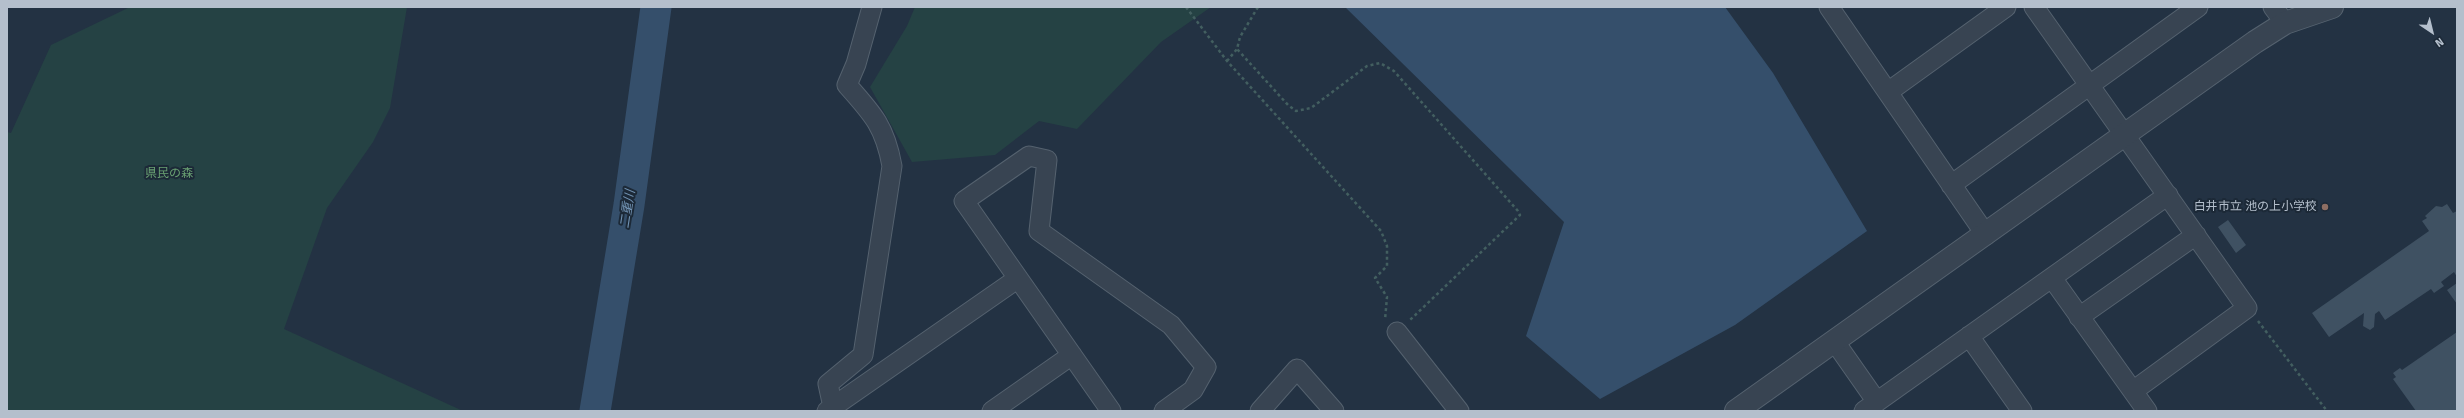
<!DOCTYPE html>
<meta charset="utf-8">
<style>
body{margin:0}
#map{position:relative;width:2464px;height:418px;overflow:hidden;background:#233243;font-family:"Fira Sans",sans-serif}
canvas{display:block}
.frame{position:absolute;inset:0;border:8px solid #b4bfcc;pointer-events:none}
.north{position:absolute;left:2412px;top:12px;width:40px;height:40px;-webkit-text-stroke:3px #1c2937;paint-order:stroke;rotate:145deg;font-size:11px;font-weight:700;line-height:16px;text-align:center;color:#b4bfcc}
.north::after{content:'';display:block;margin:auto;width:14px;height:18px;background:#b4bfcc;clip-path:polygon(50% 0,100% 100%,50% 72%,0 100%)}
</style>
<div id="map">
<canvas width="2464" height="418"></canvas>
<div class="frame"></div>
<div class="north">N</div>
</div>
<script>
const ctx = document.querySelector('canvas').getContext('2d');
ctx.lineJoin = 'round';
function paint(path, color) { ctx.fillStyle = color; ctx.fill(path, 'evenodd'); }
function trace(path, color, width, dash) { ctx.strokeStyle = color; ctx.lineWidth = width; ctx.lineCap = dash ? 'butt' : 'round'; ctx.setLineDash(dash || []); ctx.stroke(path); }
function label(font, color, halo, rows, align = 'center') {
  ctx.font = font + ' "Fira Sans","Noto Sans JP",sans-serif'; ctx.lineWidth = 4; ctx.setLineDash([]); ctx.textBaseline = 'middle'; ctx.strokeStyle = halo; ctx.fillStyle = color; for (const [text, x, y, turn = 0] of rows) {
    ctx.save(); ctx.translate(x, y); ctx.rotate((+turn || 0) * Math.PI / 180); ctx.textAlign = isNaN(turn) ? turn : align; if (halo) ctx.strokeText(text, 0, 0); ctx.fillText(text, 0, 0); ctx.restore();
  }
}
paint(new Path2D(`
 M130,7h277l-17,101 -17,34 -46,66 -43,121 179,82h-456v-279l4,1 40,-88z
 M915,7h296l-50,35 -84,87 -38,-8 -44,34 -83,7 -42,-75 37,-61z`), '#254244');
paint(new Path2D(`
 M1345,7h380l48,66 94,158 -132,94 -135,74 -74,-63 38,-114z`), '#354f6b');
trace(new Path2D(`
 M595,411l34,-206 27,-198`), '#354f6b', 31);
paint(new Path2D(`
 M2447,204l6,9 4,-2v66l-3,-5 -13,10 3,4 -10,7 -3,-4 -46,31 -6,-9 -4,3 -1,13 -4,3 -7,-4 1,-13 -35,24 -17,-24 117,-82 -7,-10 5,-3 -2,-2 11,-10 6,1z
 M2228,220l18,25 -10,8 -18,-26z
 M2457,283v21l-10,-14z
 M2457,332v79h-41l-23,-32 3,-2 -3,-4 7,-5 2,2z`), '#3f5162');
const minor = new Path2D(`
 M1829,7l157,228
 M2034,7l213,301 -114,83
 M2273,7l12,16
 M1888,92l118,-85
 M1951,185l247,-178
 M2052,278l95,133
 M2079,317l117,-82
 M1397,332l62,79
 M1969,336l53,75
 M1835,342l42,60
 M833,407l-5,-23 35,-29 29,-189c-7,-39 -19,-52 -45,-81l9,-21 16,-57
 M827,411l190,-132
 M992,411l80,-56
 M1111,411l-147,-210 65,-45 18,4 -8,71 132,94 35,42 -13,23 -29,21
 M1260,411l37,-42 37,42
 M1864,411l304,-216`);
const tertiary = new Path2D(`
 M1736,411l519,-369 30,-19 47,-16`);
trace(minor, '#55626f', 21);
trace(tertiary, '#55626f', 24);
trace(new Path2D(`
 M1186,7l41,54 154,170 6,15v20l-12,12 12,19 -2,23
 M1258,7l-18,30 -3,12 51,56 8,6 15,-3 56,-42 13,-3 14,8 124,140 2,4 -110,105
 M1227,61l10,-12
 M2258,321l69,90`), '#435f60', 2.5, [3, 3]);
trace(minor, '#384452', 19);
trace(tertiary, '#384452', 22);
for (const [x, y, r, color] of [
 [2325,207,4,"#8d6e63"]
]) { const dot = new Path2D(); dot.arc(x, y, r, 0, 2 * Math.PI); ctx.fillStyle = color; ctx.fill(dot); trace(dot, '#1c2937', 1.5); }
label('12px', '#69a072', '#1c2937', [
 ["県民の森",169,174]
]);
label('12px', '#b4bfcc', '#1c2937', [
 ["白井市立 池の上小学校",2317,207]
], 'right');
label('italic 13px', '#7192b2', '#1c2937', [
 ["二重川",628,209,-81]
]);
</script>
